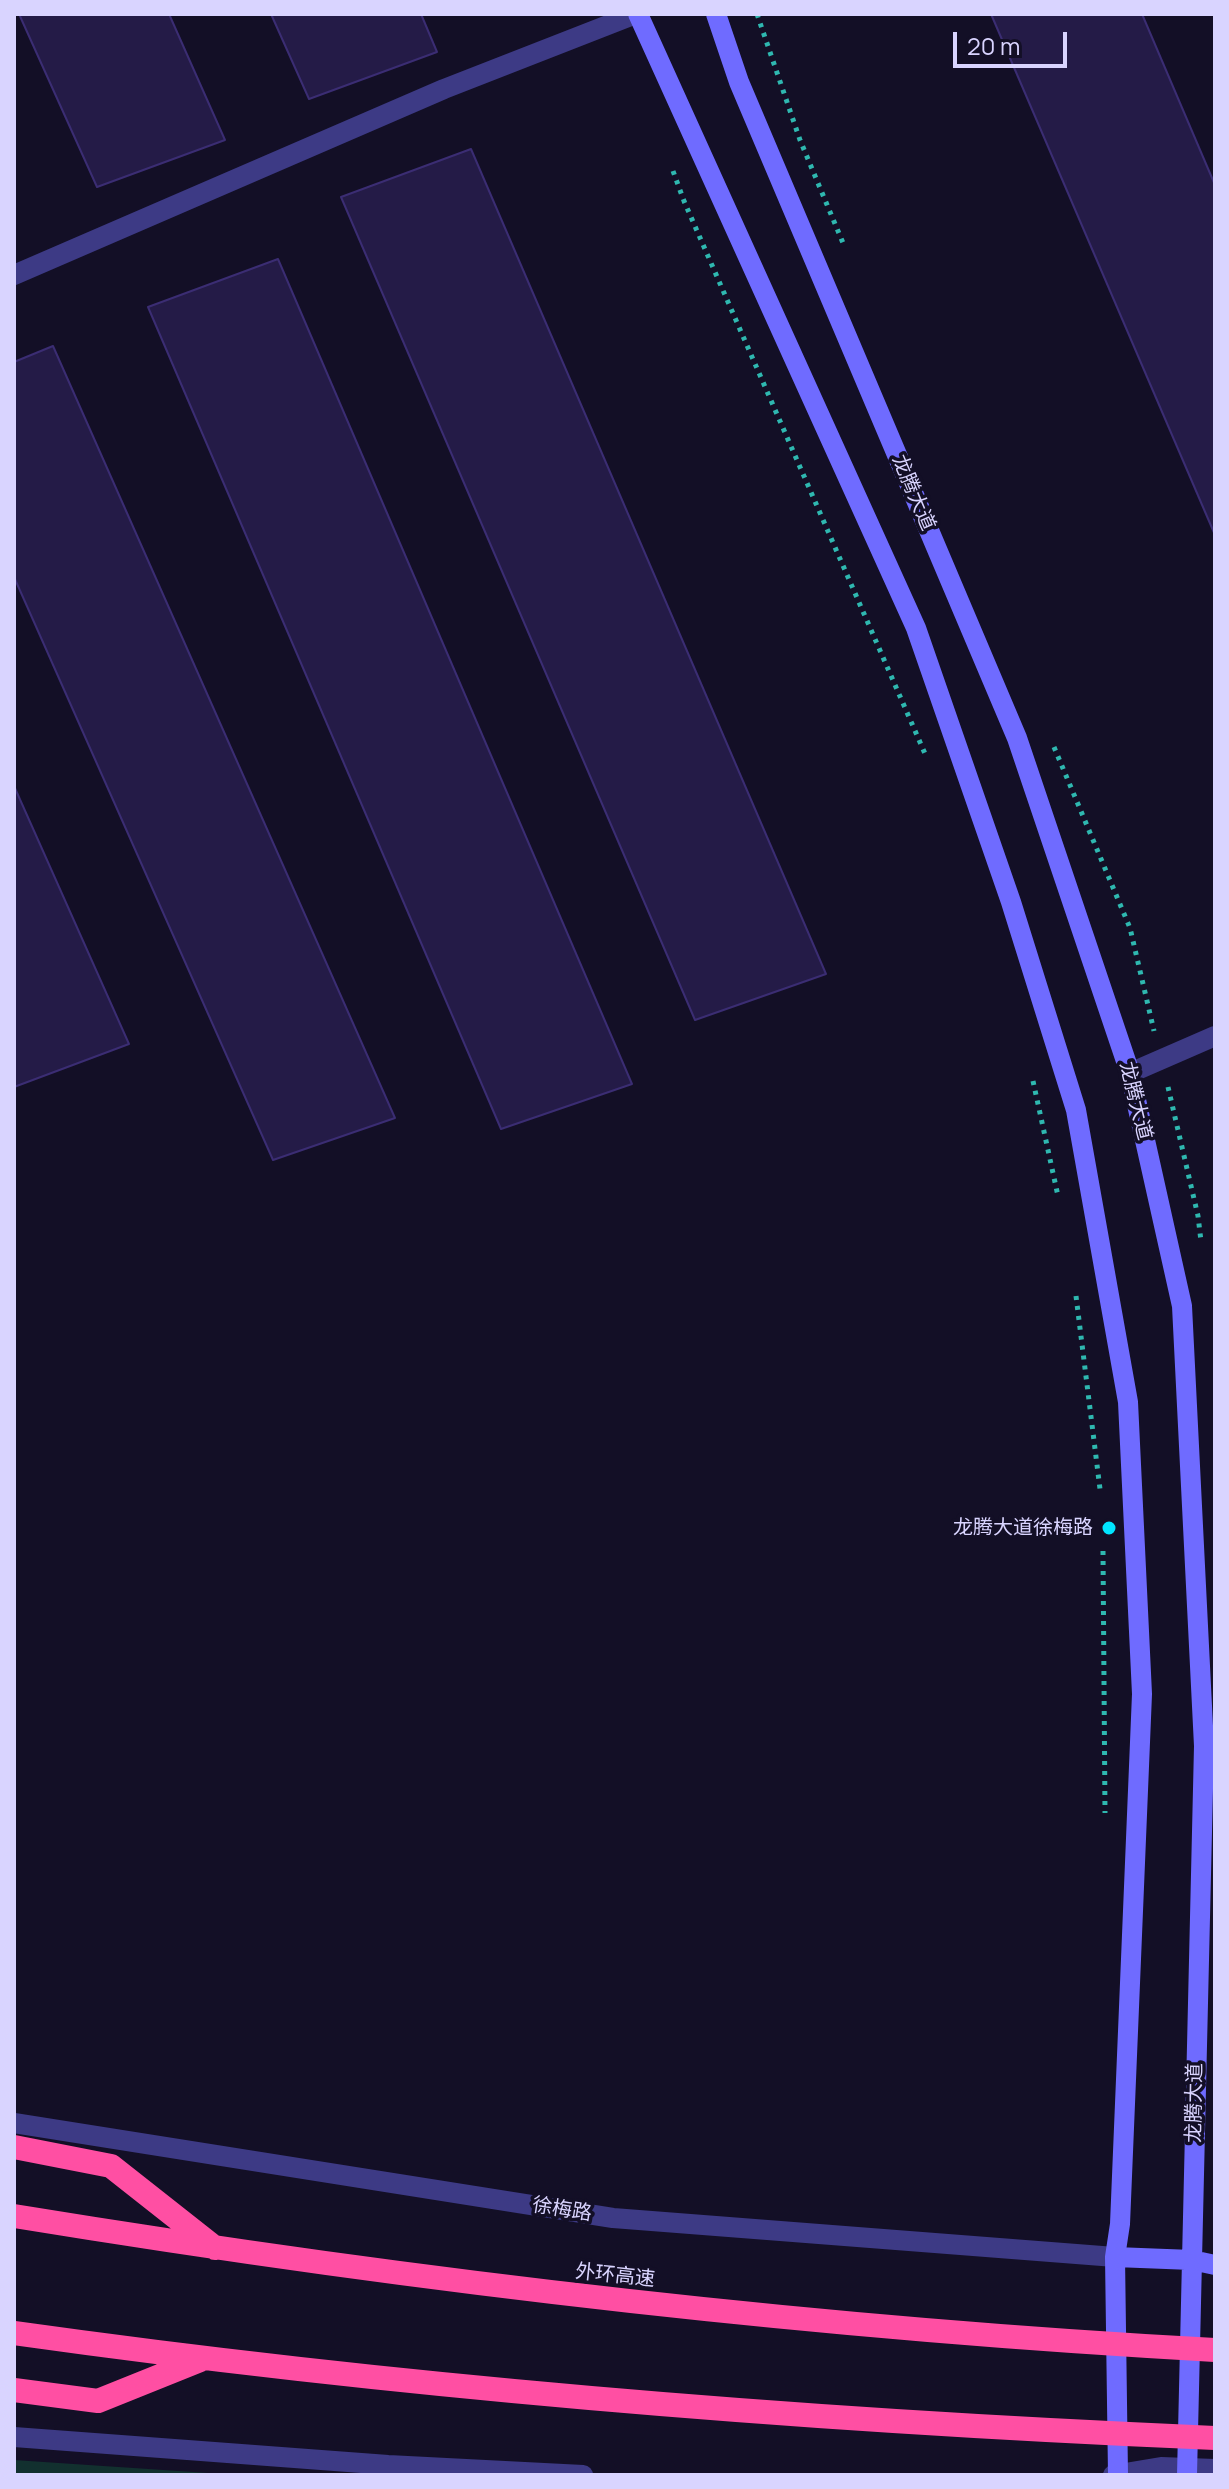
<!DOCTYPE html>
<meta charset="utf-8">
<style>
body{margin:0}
#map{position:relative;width:1229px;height:2489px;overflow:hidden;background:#130f26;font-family:Manrope,sans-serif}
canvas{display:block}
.frame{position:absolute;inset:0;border:16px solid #d9d4ff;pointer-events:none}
.scale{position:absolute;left:953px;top:32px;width:114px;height:36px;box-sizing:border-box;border:4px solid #d9d4ff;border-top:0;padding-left:10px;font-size:24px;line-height:28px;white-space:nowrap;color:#d9d4ff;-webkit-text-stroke:6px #130f26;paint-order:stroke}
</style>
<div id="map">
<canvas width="1229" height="2489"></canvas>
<div class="frame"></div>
<div class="scale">20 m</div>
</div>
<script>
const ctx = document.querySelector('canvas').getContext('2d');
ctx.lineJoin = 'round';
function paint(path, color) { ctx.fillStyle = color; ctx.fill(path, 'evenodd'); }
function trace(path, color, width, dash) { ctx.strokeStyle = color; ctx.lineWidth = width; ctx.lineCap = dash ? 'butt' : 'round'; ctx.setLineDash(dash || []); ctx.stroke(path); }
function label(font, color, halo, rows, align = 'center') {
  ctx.font = font + ' Manrope,"Noto Sans SC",sans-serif'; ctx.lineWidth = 7; ctx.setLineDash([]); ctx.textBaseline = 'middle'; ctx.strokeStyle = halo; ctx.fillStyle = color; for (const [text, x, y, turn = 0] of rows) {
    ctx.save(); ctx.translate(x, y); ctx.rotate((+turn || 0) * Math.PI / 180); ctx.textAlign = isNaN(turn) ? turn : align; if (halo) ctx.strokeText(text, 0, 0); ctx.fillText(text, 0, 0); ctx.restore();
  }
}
paint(new Path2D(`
 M14,2460l224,15h-224z`), '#12302f');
const building = new Path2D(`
 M19,14h150l56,126 -128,47z
 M271,14h150l16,38 -128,47z
 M991,14h151l73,171v350z
 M471,149l355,825 -131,46 -354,-823z
 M278,259l354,825 -131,45 -353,-822z
 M53,346l342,772 -122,42 -259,-583v-215z
 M14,786l115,258 -115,43z`);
paint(building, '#241b47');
trace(building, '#3b2d73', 2);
trace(new Path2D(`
 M757,14l43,126 43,103
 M673,171l11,30 242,555
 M1054,747l76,181 24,103
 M1033,1081l25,115
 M1168,1087l30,129 3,25
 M1076,1296l24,193
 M1103,1551l2,262`), '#2fb8b0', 5, [4, 6]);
trace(new Path2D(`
 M14,275l430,-186 192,-75
 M1130,1073l85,-37
 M14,2123l599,95 502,39
 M14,2437l374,28 195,10
 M1113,2475l48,-8 54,2`), '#3d3a85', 20);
trace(new Path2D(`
 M638,14l278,614 95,274 65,208 52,292 14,292 -22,530 -5,33 3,218
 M716,14l23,68 278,656 113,335 52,233 22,440 -12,514 23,5
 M1115,2257l77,3 -5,215`), '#6f6bff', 20);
trace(new Path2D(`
 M14,2147l97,19 104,82
 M14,2216c398,65 798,112 1201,134
 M14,2333c399,56 799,88 1201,105
 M14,2390l84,11 102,-41`), '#ff4fa3', 24);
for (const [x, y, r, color] of [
 [1109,1528,8,"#00e5ff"]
]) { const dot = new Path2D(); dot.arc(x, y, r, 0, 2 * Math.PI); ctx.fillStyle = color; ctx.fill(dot); trace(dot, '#130f26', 3); }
label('20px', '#d9d4ff', '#130f26', [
 ["龙腾大道",913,493,67],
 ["龙腾大道",1135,1101,76],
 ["龙腾大道",1195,2103,-89],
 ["徐梅路",562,2210,9],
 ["外环高速",615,2276,6]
]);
label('20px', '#d9d4ff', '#130f26', [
 ["龙腾大道徐梅路",1093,1528]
], 'right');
</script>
